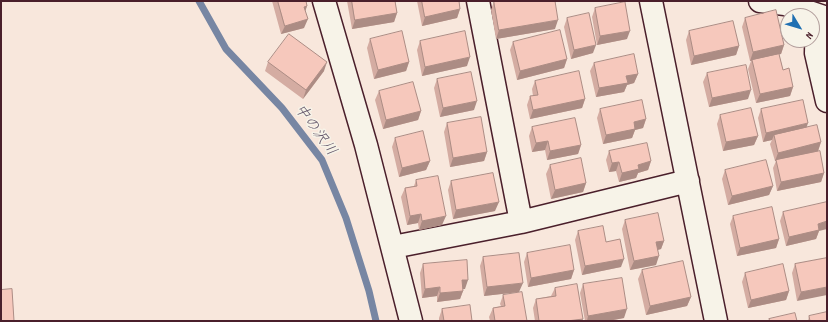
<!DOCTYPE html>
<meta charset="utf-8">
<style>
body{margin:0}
#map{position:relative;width:828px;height:322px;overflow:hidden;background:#f8e7dc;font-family:Dekko,sans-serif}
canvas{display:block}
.frame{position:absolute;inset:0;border:2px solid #4a1f2b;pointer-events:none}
.north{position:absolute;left:780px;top:8px;width:40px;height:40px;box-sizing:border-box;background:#f7f3e8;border:1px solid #b29e9c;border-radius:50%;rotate:128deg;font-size:11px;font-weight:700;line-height:16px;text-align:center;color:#4a1f2b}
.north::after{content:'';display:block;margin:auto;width:14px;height:18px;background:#1f6fb2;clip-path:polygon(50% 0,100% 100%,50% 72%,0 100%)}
</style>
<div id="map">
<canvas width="828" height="322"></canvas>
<div class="frame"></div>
<div class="north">N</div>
</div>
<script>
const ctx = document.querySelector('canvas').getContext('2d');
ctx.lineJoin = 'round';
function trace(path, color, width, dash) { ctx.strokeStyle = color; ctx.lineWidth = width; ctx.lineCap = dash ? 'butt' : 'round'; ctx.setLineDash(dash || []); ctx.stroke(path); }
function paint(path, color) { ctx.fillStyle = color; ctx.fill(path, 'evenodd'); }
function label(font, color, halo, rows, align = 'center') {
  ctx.font = font + ' Dekko,"Klee One",sans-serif'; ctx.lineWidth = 3; ctx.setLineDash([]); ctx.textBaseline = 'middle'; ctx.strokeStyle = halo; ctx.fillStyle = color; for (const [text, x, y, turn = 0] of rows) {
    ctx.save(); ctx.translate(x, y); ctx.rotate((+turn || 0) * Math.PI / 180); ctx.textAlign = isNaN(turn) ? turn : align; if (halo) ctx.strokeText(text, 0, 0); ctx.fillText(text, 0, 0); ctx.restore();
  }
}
trace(new Path2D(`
 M199,1l27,48 56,59 40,52 24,58 23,73 7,30`), '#7786a3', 7);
const minor = new Path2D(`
 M324,1l42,144 45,176
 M478,1l43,221
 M651,1l65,320
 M760,1l25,3 42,14
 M817,16l-1,37 11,48
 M393,247l128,-25 167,-41`);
trace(minor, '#4a1f2b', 25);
trace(minor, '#f7f3e8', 22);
paint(new Path2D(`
 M272,1h34l1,5 -2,5 -1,17 -23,6z
 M347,1h48l2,12 -3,9 -42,7z
 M417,1h42l1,8 -3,9 -35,8z
 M494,1l61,28 -59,10 -5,-29z
 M595,8l32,31 -30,6 -5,-28z
 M567,18l26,35 -22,6 -7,-32z
 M745,18l39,27 -3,9h-2l4,16 10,17 -3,9 -34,7 -8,-34 3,-8h-1l-8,-34z
 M689,31l50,15 -3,9 -45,10 -5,-25z
 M370,39l39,23 -3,9 -32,8 -7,-31z
 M420,41l47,25 -45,10 -5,-26z
 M513,42l54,17 -3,9 -47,12 -7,-30z
 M268,62l56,9 -21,28 -38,-28z
 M594,63l44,11 -4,9 -7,2 -3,7 -28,5 -6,-26z
 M707,73l41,26 -39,8 -6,-25z
 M437,79l37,31 -34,7 -6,-29z
 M535,81l50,18 -3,9 -52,11 -3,-14 3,-9h3l-1,-7z
 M379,91l42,20 -3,9 -35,9 -8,-29z
 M600,109l46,10 -3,9 -8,2 -3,8 -29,6 -6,-26z
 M761,109l46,18 14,15 -3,9 6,22 -3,9 -44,9 -4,-23 3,-7h-1l-5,-17 2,-4 -9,2 -5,-24z
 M720,115l38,21 -4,9 -31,6 -6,-27z
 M447,123l40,29 -3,9 -34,6 -6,-35z
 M532,127l49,18 -3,9 -31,6 -2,-10 -13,2 -3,-16z
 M395,138l35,23 -4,9 -27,7 -7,-30z
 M609,151l42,10 -3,9 -10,3 -2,5 -17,4 -3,-11 -7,1 -3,-12z
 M550,165l36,18 -3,9 -32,7 -5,-25z
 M725,170l48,16 -4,9 -41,10 -6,-26z
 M416,180l26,45 -23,5 -1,-7 -11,2 -6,-28 4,-9 9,-2z
 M451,181l44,30 -42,8 -5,-29z
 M783,212l36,19 -3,8 -30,7 -6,-25z
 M733,216l46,23 -3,9 -39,8 -7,-32z
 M625,220l39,21 -3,8 -3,1 -2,15 -26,5 -8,-41z
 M578,231l28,11 15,25 -39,8 -7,-35z
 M527,253l47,17 -3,9 -43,8 -4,-25z
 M483,257l36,35 -35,4 -4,-30z
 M827,258l-30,43 -5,-28 3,-9z
 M423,264l42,25h-2v2l-3,8 -23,3v-6l-15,2 -2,-25z
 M642,270l49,27 -4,9 -41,9 -8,-36z
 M745,273l44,18 -3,9 -38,8 -6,-26z
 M583,284l41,34 -16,3h-23l-5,-28z
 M555,288l27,33h-47l-2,-13 3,-9 15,-3z
 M503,295l24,26h-37l-1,-4 4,-9 8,-2 -1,-2z
 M442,309l30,12h-33v-3z
 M809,316l18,5h-19z`), '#d4aca2');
paint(new Path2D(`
 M307,6l-3,9v-8z
 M460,9l-3,9 -35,8 3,-9z
 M397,13l-3,9 -42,7 3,-9z
 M308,19l-4,9 -23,6 4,-8z
 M558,20l-3,9 -59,10 3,-9z
 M630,31l-3,8 -30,6 3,-9z
 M596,45l-3,8 -22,6 3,-9z
 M784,45l-3,9 -31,7 3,-9z
 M739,46l-3,9 -45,10 3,-9z
 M470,57l-3,9 -45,10 3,-9z
 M567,59l-3,9 -47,12 3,-9z
 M327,62l-3,9 -21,28 3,-9z
 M409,62l-3,9 -32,8 4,-9z
 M638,74l-4,9 -7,2 -3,7 -28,5 3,-9 27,-12z
 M793,87l-3,9 -34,7 4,-9z
 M751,90l-3,9 -39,8 3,-9z
 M585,99l-3,9 -52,11 3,-9z
 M477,101l-3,9 -34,7 3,-9z
 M421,111l-3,9 -35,9 3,-9z
 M646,119l-3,9 -8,2 -3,8 -29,6 3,-9 28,-13z
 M808,123l-3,9 -31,3 -2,5 -9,2 3,-9z
 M758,136l-4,9 -31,6 3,-9z
 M548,141l-3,9 -13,2 4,-9z
 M821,142l-3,9 -42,9v1h-1l3,-8z
 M581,145l-3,9 -31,6 3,-9z
 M487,152l-3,9 -34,6 3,-9z
 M430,161l-4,9 -27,7 3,-9z
 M651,161l-3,9 -10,3 -2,5 -17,4 3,-9 16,-8z
 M619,162l-3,9 -7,1 3,-9z
 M824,173l-3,9 -44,9 4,-9z
 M586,183l-3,9 -32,7 4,-9z
 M773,186l-4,9 -41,10 4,-9z
 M499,202l-4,9 -42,8 3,-9z
 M421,214l-3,9 -11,2 3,-9z
 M446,216l-4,9 -23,5 3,-9z
 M827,221v8l-8,2 -3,8 -30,7 3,-9 29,-13z
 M779,239l-3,9 -39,8 3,-8z
 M664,241l-3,8 -8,2 3,-9z
 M659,256l-3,9 -26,5 4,-9z
 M624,259l-3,8 -39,8 3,-9z
 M574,270l-3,9 -43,8 3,-9z
 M462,280h6l-3,9h-6z
 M523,283l-4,9 -35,4 3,-9z
 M440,287l-3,9 -15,2 3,-9z
 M827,287v8l-30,6 4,-9z
 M463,291l-3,8 -23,3 3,-9z
 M789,291l-3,9 -38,8 3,-8z
 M691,297l-4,9 -41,9 4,-9z
 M627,309l-3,9 -16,3h-21l1,-5z
 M583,319l-1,2h-15z`), '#ac8c84');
const building = new Path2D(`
 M278,1h28l1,5 -3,1 4,12 -23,7z
 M352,1h43l2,12 -42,7z
 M422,1h37l1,8 -35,8z
 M494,1h61l3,19 -59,10z
 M625,2l5,29 -30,5 -5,-28z
 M776,10l8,35 -31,7 -8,-34z
 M589,13l7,32 -22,5 -7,-32z
 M733,21l6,25 -45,10 -5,-25z
 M560,30l7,29 -47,12 -7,-29z
 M402,31l7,31 -31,8 -8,-31z
 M465,31l5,26 -45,10 -5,-26z
 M289,34l38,28 -21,28 -38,-28z
 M634,54l4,20 -12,2 2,7 -29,5 -5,-25z
 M779,54l4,16 6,-2 4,19 -33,7 -8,-34z
 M746,65l5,25 -39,8 -5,-25z
 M579,71l6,28 -52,11 -3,-14 8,-1 -3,-14z
 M471,72l6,29 -34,7 -6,-29z
 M413,82l8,29 -35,9 -7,-29z
 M642,100l4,19 -12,3 1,7 -29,6 -6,-26z
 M803,100l5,23 -42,10 -5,-24z
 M751,108l7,28 -32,6 -6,-27z
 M481,117l6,35 -34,6 -6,-35z
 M575,118l6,27 -31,6 -2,-10 -12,2 -4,-16z
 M817,125l4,17 -43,11 -4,-18z
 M423,131l7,30 -28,7 -7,-30z
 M647,143l4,18 -13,4 1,4 -17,4 -3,-11 -7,1 -3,-12z
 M820,151l4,22 -43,9 -5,-22z
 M581,158l5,25 -31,7 -5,-25z
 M766,160l7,26 -41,10 -7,-26z
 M493,173l6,29 -43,8 -5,-29z
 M438,176l8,40 -24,5 -1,-7 -11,2 -5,-28 12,-2 -1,-6z
 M827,202v19l-9,3 1,6 -30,7 -6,-25z
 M772,207l7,32 -39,9 -7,-32z
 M658,213l6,28 -8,1 3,14 -25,5 -9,-41z
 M603,226l3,16 14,-3 4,20 -39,7 -7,-35z
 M570,245l4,25 -43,8 -4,-25z
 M519,253l4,30 -36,4 -4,-30z
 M827,258v29l-26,5 -6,-28z
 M467,260l1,20h-6l1,11 -23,2v-6l-15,2 -2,-25z
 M683,261l8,36 -41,9 -8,-36z
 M783,264l6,27 -38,9 -6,-27z
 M622,278l5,31 -39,7 -5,-32z
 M577,284l6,35 -16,2h-28l-3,-22 20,-3 -1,-8z
 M12,289l2,32h-13v-31z
 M522,292l5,29h-32l-2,-13 12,-2 -2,-11z
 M470,305l2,16h-28l-2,-12z
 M827,312v9h-17l-1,-5z
 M795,313l2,8h-27l-1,-2z`);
paint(building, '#f6c8bc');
trace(building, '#ac8c84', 1);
label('italic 15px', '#605267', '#f7f3e8', [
 ["中の沢川",314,131,54]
]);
</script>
